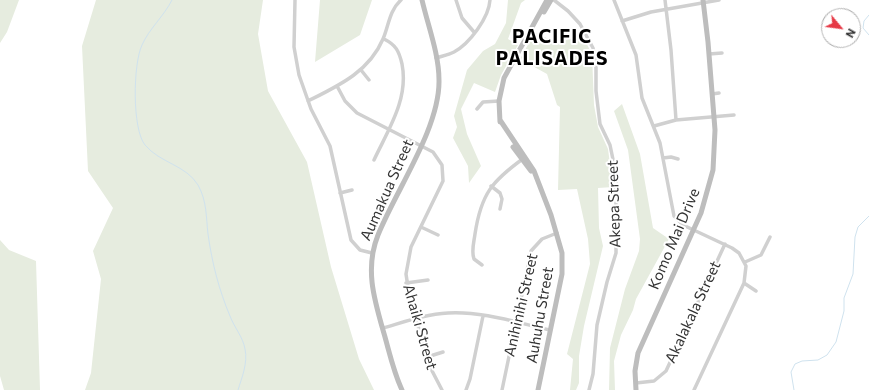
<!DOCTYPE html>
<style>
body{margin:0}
#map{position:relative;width:869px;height:390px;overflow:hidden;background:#fff;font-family:Commissioner,sans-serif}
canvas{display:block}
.north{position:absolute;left:821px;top:8px;width:40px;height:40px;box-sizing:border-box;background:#fff;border:1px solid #adadad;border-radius:50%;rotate:119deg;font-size:11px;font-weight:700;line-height:16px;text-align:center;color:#333}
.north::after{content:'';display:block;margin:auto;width:14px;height:18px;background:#e63946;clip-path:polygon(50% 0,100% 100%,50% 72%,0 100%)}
</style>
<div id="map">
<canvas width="869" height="390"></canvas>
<div class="north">N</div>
</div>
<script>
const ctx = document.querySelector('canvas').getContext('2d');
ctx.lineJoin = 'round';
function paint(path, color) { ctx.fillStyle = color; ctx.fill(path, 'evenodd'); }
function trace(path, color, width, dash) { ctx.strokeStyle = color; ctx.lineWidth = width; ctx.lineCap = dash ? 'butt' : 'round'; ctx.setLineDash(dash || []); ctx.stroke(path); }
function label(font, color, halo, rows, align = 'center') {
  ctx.font = font + ' Commissioner,sans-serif'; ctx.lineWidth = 4; ctx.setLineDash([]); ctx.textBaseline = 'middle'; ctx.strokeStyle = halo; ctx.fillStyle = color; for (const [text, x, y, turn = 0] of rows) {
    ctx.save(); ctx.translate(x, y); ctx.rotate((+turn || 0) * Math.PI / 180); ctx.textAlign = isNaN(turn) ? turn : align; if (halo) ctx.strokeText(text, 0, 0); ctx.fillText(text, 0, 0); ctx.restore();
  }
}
paint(new Path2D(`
 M0,0h19l-12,32 -7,11z
 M96,0h167l-5,34 10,57 39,71 24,105 28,92 15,31h-289l6,-17 10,-94 -8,-28 20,-43 -25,-37 -6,-125z
 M320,0h52l-12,35 -45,27z
 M508,0h17l-4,3 -13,36 10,6 -17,30 -6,17 -21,-9 -13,26 6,25 14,32 -12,17 -1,-17 -15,-28 4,-11 -3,-11 13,-46 16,-19 12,-7 11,-21z
 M535,32l23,12 23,-11 11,21 2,51 4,22 10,22 5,38 -15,1 1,40 4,18 -19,80 -5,30v27l-3,7h-6l3,-31 -6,-5 23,-90 -2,-25 -11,-50 -19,1 2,-83 -3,-2 -10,-31 -27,-15z
 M622,104l18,50 13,74 16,11 -33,60 -3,11 -12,25 -7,26 1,29h-6l1,-42 15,-59 14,-38 1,-12 -12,-89 -14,-39z
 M0,240l9,10 27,11 4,129h-36l-4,-14z`), '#e6ecdf');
trace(new Path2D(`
 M172,0c-8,16 -23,29 -30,45 -9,19 -10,84 3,100 15,18 41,20 53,40 9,16 8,32 10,49 4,29 11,56 22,82 4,11 13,21 15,33 3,14 -3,28 -7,41
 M869,15l-5,6 -1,7 6,7
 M794,390l-3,-18 4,-8 7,-3 16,-1 9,-5 9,-13 8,-31v-13l9,-24 2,-37 3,-10 11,-11`), '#cfe2ee', 1);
trace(new Path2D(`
 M295,0l-1,47 5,28 12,34 19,37 21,94 9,10 12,3
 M456,0l6,18 12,14
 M554,0l14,11 12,13 13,24 3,15v28l4,33 10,21 6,29v79l-9,29 -10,43 -4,49 -4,16
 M614,0l22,55 6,43 18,45 14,73 9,9 49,23 7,5 7,13 -2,17 -50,107
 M665,0l6,50 5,70
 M622,21l29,-9 68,-12
 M709,54l13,-1
 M436,58c6,-2 12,-3 18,-6 15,-8 35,-34 36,-52
 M361,70l8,10
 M337,86l8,15 12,12 76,39 9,13 1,16 -32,66 -5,27 3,20 20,71 13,25
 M712,94l7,-1
 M308,101c30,-15 61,-29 75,-62 6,-14 6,-28 18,-39
 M477,109l6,-7 16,-1
 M654,126l22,-6 58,-5
 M663,158l8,-1 7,2
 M374,160c14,-30 35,-61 28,-96 -3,-13 -6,-19 -18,-25
 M491,186l9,7 2,6 -2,10
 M340,193l12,-3
 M421,227l17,8
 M745,262l16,-7 9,-18
 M482,265l-8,-6c-3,-8 0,-17 1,-25 6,-40 17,-53 49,-76
 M406,283l22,-3
 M744,283l12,8
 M383,328c21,-6 43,-14 65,-15 34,-2 70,10 102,17
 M427,357l16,-5
 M636,383l18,-2 12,-10 59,-127
 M466,390l4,-11 13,-63
 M502,390l29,-139 11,-12 15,-6`), '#d0d0d0', 3.5);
trace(new Path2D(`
 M544,12l7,-12
 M500,120l34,51 17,44 11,38v21l-24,116
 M500,122l-1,-21 5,-23 43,-78
 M513,147l18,24
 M402,390c-8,-17 -12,-35 -17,-53 -10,-35 -21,-67 -7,-102 18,-45 62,-107 61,-155 0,-26 -11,-54 -17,-80
 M636,390l-1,-19 3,-18 63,-140 12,-43 2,-40 -7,-88 -5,-42`), '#bdbdbd', 5);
label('15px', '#333', '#fff', [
 ["Aumakua Street",387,190,-66],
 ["Akepa Street",614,204,-92],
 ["Komo Mai Drive",674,239,-67],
 ["Anihinihi Street",521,305,-77],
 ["Akalakala Street",693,312,-65],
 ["Auhuhu Street",540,315,-80],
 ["Ahaiki Street",420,327,74]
]);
ctx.letterSpacing = '1px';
label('bold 19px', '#000', '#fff', [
 ["PACIFIC",552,37],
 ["PALISADES",552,59]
]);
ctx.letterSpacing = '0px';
</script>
